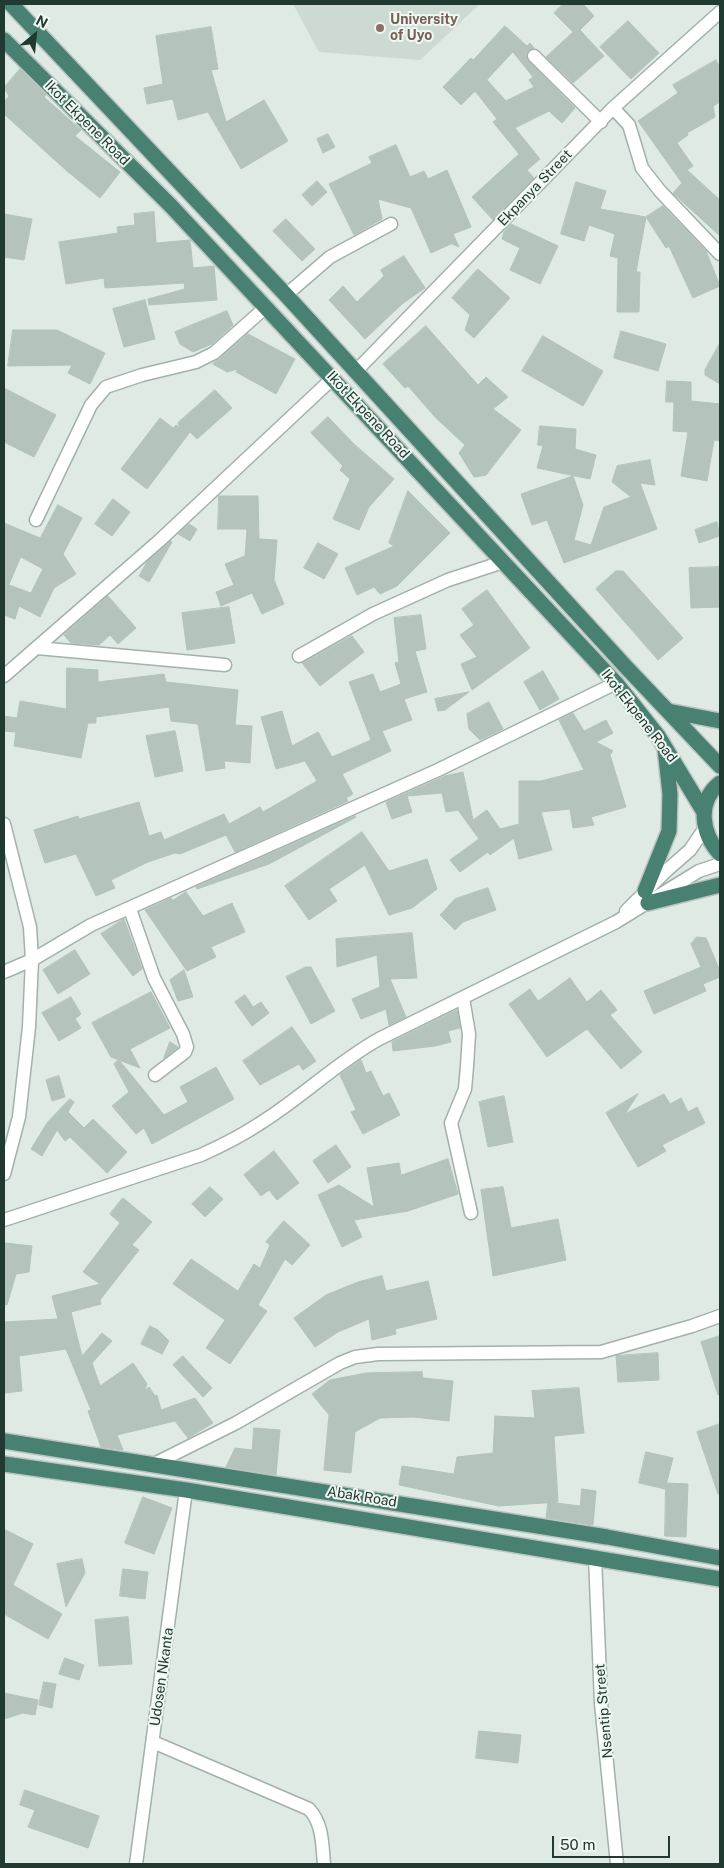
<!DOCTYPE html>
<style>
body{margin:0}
#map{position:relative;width:724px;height:1868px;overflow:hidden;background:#dfeae4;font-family:"Public Sans",sans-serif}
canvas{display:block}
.frame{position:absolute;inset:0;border:5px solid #203931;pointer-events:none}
.north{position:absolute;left:10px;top:10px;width:50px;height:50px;-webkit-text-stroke:4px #eff7f2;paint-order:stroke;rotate:28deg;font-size:14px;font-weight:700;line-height:20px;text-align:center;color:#203931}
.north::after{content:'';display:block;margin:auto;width:18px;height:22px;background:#203931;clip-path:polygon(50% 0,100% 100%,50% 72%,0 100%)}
.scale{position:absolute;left:552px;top:1836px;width:118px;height:22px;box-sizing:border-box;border:2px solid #203931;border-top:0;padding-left:6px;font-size:15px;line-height:18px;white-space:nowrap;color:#203931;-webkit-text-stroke:4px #eff7f2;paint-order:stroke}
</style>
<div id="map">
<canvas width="724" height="1868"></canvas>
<div class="frame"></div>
<div class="north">N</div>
<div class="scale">50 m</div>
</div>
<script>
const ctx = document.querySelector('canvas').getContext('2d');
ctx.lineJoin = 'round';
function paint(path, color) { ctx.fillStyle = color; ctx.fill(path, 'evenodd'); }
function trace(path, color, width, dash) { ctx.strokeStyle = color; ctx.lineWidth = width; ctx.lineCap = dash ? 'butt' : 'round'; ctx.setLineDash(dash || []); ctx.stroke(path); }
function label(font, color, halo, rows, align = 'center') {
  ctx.font = font + ' "Public Sans",sans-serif'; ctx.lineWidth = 4; ctx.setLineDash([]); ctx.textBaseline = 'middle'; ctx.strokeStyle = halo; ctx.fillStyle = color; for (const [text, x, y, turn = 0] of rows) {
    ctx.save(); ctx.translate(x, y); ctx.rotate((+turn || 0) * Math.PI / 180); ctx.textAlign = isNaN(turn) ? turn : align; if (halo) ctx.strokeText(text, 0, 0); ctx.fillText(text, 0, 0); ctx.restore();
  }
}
paint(new Path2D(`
 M293,4h187l-60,56 -101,-8z`), '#cdd9d3');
const building = new Path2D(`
 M563,4h20l11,12 -14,14 24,26 -31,27 -27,-26 27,-25 -19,-19z
 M628,21l31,32 -28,26 -31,-32z
 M505,26l22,20 3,-3 4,5 -8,6 2,7 47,47 -13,15 -13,-12 -34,17 25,31 -13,11 7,8 -41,42 -21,-23 47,-43 -26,-32 4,-3 -22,-28 -14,14 -18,-18 28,-29 2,2zM513,52l20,25 -4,3 5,7 -28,14 -19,-21z
 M211,27l7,42 -7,1 15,52 38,-22 24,41 -47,28 -33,-57 -30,8 -5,-21 -26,5 -3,-16 19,-4 -7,-48z
 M716,60l4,8v34l-7,4 2,11 -28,16 1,2 -11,8 16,23 -6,4 33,30v36l-47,-43 9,-10 -44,-62 40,-28 -5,-8z
 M20,69l26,26 -2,2 37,33 -6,6 45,36 -20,26 -33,-27 -63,-57v-12l5,-6 -5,-8z
 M328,134l7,13 -12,6 -6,-14z
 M396,145l14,32 14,-6 4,8 19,-9 24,57 -18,7 6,13 -11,-5 3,2 -20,9 -20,-45 -33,-9 4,20 -28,16 -25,-51 43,-21 -3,-6z
 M317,181l10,11 -15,14 -10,-11z
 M576,182l30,9 -6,18 46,8 -10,55h4l-1,40h-22l1,-54 -8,-2 5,-22 -26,-9 -5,16 -23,-7z
 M663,206l43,45 14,35 -27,12 -24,-52 -3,2 -20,-31z
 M154,212l2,31 34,-3 3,28 21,-2 3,34 -68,5 -1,-6 37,-10 -1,-6 -79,5 -1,-10 -38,6 -7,-42 59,-9 -1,-6 18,-2 -1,-11z
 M4,214l28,5 -8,41 -20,-3z
 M286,219l29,30 -13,12 -29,-30z
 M511,224l47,22 -18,38 -30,-14 10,-22 -18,-9 2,-7z
 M404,256l21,32 -23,16 -37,35 -36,-39 14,-14 14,16 27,-26 -3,-6z
 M478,269l32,29 -36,40 -9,-8 5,-15 -18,-17z
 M145,300l10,39 -31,8 -11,-38z
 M227,311l6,14 -21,19 -19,8 -13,-8 -5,-12z
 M426,326l52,59 8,-8 22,20 -15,12 28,21 -35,45 -12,2 -15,-24 6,-8 -30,-28 -27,-31 -3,2 -22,-24z
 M13,330h44l48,23 -15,31 -22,-11 4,-8 -64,1z
 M621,331l45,13 -8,27 -44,-13z
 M248,334l47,25 -19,35 -40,-22 2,-3 -11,3 -14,-8z
 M543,336l60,35 -20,35 -61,-35z
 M720,343v41l-15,-9v-5z
 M667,381l24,1v19l29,3v37l-6,-1 -7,41 -26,-5 7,-44 -15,-1 1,-29h-8z
 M4,388l52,27 -22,42 -30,-15z
 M215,390l17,18 -35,31 -7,-7 -43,57 -26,-20 39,-51 13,10 3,-3 4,3 -2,-5z
 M328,417l27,28 39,34 -25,28 -10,23 -26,-11 17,-40 -10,-9 3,-4 -32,-33z
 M540,426l36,3 -1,20 21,6 -6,24 -53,-11 6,-22 -5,-1z
 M650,460l5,25 -15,-2 17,46 -93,34 -17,-43 -15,5 -11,-31 52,-18 10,29 -9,35 17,5 13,-38 27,-10 -19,-15 5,-16z
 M408,491l42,42 -53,53 -17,8 -6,-7 -17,8 -12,-27 49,-22 -5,-3z
 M219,496h39l1,43 18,1 -3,40 10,24 -22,10 -10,-21 -31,13 -5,-14 18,-7 -9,-21 20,-8 2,-27h-29z
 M113,499l17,13 -18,24 -17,-12z
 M58,505l24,13 -19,36 13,20 -22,14 -14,29 -21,-11 -4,13 -11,-4v-92l36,15zM21,557l22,12 -12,24 -22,-8z
 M717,522l3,14 -21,7 -4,-13z
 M189,524l8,5 -7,12 -12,-7z
 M170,541l2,1 -23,40 -10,-6 8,-14z
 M318,543l20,11 -14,25 -20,-11z
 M720,567v40l-29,1 -2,-40z
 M616,571h7l60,67 -25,22 -62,-71z
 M487,590l43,58 -58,42 -11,-26 16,-7 -17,-22 14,-10 -12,-16z
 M108,596l28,32 -18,16 -8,-9 -11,10 -28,-2 -7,-8z
 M229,607l6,36 -48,7 -5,-37z
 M421,615l5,34 -11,2 12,41 -23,7 8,21 -30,11 9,20 -49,23 11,20 -7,4 2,3 -113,51 -9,-17 -46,19 -5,-1 -27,9 -37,18 4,8 -19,8 -20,-42 -31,9 -11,-33 44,-14 1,3 60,-17 10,34 12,-4 3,8 60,-26 5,10 31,-17 3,5 54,-31 -12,-20 -29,8 -15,-52 21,-6 10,35 26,-14 14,25 39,-17 -22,-58 24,-8 7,18 21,-8 -6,-21 4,-1 -5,-44z
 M352,636l12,16 -44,34 -18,-23z
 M67,668l31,2v12l66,-8 2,8 72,8 -3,35 17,1 -2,37 -26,-2 1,7 -19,3 -8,-47 -27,-3 -2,-14 -73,10v6h-8l-7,35 -67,-12 2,-14 -12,-1v-15l13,2 3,-17 46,8z
 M543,671l16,28 -19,11 -16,-28z
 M469,692l-24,18 -7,1 -3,-12z
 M489,702l14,27 -23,11 -11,-11 -2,-15z
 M573,713l11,18 22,-11 7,13 -17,9 17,9 -3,4 16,52 -35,10 3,8 -21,3 -3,-19 -29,3 11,38 -33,9 -5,-21 -24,17 -2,-3 -28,20 -10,-12 29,-21 -21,-29 -12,2 -4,-19 -35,3 5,16 -20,7 -6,-17 59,-26 18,-4 10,48 14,-10 13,19 19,-5v-43h22l43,-11 -25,-50z
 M175,731l8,40 -28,6 -9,-41z
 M355,816l1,1 -87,47 -72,25 -1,-2z
 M362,832l27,39 38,-12 10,30 -25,19 -23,7 -24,-50 -36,24 8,12 -28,19 -24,-34z
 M488,888l8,22 -33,12 -8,8 -15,-15 15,-16z
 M186,892l17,24 29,-13 13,29 -34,15 5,10 -29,14 -42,-61 26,-12 2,2z
 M124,919l18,50 -9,7 -32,-42z
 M412,933l5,45 -27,1 16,38 -17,8 -3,-16 -25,10 -9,-20 28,-12 -3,-32 -40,12 -1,-28z
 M697,937l9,1 14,33v6l-17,7 3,7 -52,23 -10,-23 57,-24 -10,-23z
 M75,950l15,24 -32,20 -15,-24z
 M306,967h5l24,44 -24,13 -25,-47z
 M184,970l9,27 -15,4 -8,-21z
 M570,978l17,24 14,-12 16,20 -7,5 32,37 -21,17 -34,-40 -40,28 -38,-53 21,-15 8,12z
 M151,992l19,36 -40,21 10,19 -29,-11 -19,-34z
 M245,995l8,12 8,-5 8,11 -17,13 -17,-24z
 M71,997l10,17 -6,5 6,9 -22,13 -17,-28z
 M457,1010l3,18 -12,3 3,11 -16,4 -42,5 -1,-9z
 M292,1027l24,34 -13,9 -4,-6 -39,21 -17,-24z
 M170,1042l8,5 -14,11z
 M119,1060l45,55 24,-13 -8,-15 36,-20 18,32 -82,45 -8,-16 -8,6 -24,-28 17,-14 -15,-28z
 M361,1060l5,13 5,-2 12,25 6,-3 11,22 -37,19 -12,-22 5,-2 -16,-35z
 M59,1076l6,21 -13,4 -6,-21z
 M638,1094l-13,20 39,-20 6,10 11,-6 7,14 9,-5 8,16 -43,22 4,6 -28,16 -32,-54z
 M504,1096l9,46 -25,5 -9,-45z
 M70,1099l4,3 -6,10 16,16 9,-9 34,33 -20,21 -37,-36 -5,4 -8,-11 -15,26 -11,-7 16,-26z
 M336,1145l15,22 -23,16 -15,-22z
 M274,1151l25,32 -22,17 -8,-10 -8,6 -17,-21z
 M448,1159l10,35 -50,17 -54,9 8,17 -20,10 -24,-52 21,-10 35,22 -7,-39 32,-5 2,12z
 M210,1187l13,12 -18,18 -13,-13z
 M503,1187l8,41 47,-9 8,41 -73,16 -12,-86z
 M123,1198l29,24 -20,23 7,5 -39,50 1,4 -30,8 11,44 20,-23 10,8 -20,22 8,23 33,-23 14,21 -3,7 5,-4 6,9 2,-1 4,15 34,-12 18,25 -25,15 -13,-17 -58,14 6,15 -22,-3 -13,-36 3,-1 -25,-61 -47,7 3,35 -17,2 -1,-71 54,-3 -6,-23 48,-12 -17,-12 37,-49 -10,-9z
 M284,1221l26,24 -18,20 -7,-6 -27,46 9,6 -37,53 -24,-16 19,-28 -52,-36 18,-25 47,32 16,-27 6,4 10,-23 -4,-3z
 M5,1243l27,3 -3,26 -13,2 -9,31 -3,-1z
 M382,1276l4,15 42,-10 9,38 -42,10 1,5 -24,6 -3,-21 -31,13 -23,15 -21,-29 32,-23 32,-13z
 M150,1326l8,4 11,11 -7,13 -21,-10z
 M720,1336v58l-2,1 -17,-53z
 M658,1353l1,27 -41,2 -2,-26z
 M183,1356l29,32 -9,9 -30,-32z
 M422,1372l1,6 30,3 -4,40 -35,-4 -34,1 -25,14 -4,41 -27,-3 5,-55 -17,-21 18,-14 36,-7z
 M579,1388l5,45 -30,3 4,66 -59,4 -100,-21 3,-19 52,8 3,-17 36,-4 2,-37 40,2 -3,-27z
 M720,1424v70h-2l-21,-62z
 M254,1428l26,2 -4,45 -50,-8 9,-19 17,2z
 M646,1452l27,6 -8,31 -26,-6z
 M666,1483l22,1 -2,53 -21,-1z
 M582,1489l14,2 -3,34 -47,-7 2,-16 32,4z
 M143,1497l29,11 -18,46 -29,-11z
 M4,1529l29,15 -20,41 49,29 -14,25 -44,-25z
 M82,1559l3,14 -19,34 -9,-43z
 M123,1569l25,3 -3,27 -25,-3z
 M128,1617l4,47 -33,2 -4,-46z
 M65,1658l19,7 -5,15 -20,-6z
 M44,1682l12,2 -4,24 -13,-3z
 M4,1693l34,7 -3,15 -12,-2 -19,6z
 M479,1731l42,4 -3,28 -42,-5z
 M25,1790l74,26 -11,32 -60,-21 7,-17 -15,-5z`);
paint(building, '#b4c4bd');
trace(building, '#b1c3bb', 1);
const minor = new Path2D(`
 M534,56l67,66
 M613,108l16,17 13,43 18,23 60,63
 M286,295l44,-38 61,-33
 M356,371l257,-263 107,-96
 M36,520l55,-115 15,-18 36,-12 54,-13 18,-9 52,-46
 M37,648l188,17
 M299,656l74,-42 75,-34 55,-18
 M4,676l155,-135 174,-163
 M4,824l26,103 2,33 -3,67 -10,90 -15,57
 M130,909l24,69 29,56 4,13 -2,5 -30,23
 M626,911l40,-40 24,-21 15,-22
 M4,972l28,-12 59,-35 347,-155 178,-87
 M463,998l6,36 -2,32 -2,23 -14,34 20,90
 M4,1220l197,-65c20,-9 40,-19 58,-31 42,-26 77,-61 120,-85l237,-117 83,-51 21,-7
 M156,1463l80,-40 104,-60 15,-6 23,-3 223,-2 91,-26 28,-10
 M595,1557l6,146 16,161
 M153,1742l156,67c14,15 13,35 15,55
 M136,1864l50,-374`);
const trunk = new Path2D(`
 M11,4l275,291 340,372 94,99
 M4,40l167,166 445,477 42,53 46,76
 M668,711l52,10
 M720,783c-24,19 -18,51 0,71
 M645,891l24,-60 1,-37 -5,-45
 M648,903l72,-18
 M4,1441l603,96 113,21
 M4,1464l182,26 534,89`);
trace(minor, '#a2b1ab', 15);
trace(trunk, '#bcc4c1', 18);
trace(minor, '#fff', 12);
trace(trunk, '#488172', 15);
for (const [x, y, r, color] of [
 [380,28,5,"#8d6e63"]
]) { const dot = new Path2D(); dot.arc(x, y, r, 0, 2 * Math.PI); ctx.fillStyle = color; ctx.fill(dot); trace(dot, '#eff7f2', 2); }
label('bold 14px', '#785e54', '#eff7f2', [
 ["University",390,20],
 ["of Uyo",390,36]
], 'left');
label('14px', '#203931', '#eff7f2', [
 ["Ikot Ekpene Road",87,123,45],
 ["Ekpanya Street",535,188,-46],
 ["Ikot Ekpene Road",368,415,47],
 ["Ikot Ekpene Road",639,716,52],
 ["Abak Road",362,1497,9],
 ["Udosen Nkanta",162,1677,-82],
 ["Nsentip Street",604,1711,-95]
]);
</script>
